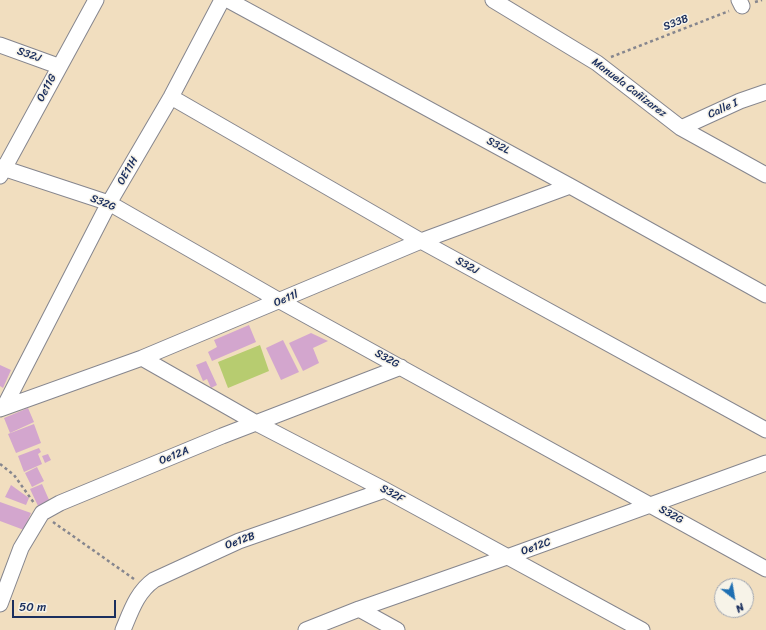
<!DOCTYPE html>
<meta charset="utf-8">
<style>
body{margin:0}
#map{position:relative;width:766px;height:630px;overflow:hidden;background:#f1debf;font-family:Sriracha,sans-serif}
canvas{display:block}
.north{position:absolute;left:714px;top:578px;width:40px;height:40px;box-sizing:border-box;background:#f7f3e8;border:1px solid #9fa5b1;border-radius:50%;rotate:149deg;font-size:11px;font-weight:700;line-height:16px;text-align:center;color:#1b2f5e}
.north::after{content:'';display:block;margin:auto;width:14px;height:18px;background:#1f6fb2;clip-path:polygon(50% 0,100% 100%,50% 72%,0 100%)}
.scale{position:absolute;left:12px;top:600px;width:104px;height:18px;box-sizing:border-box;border:2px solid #1b2f5e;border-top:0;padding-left:5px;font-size:12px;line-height:14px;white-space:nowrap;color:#1b2f5e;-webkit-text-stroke:3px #f7f3e8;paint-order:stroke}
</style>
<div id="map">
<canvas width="766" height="630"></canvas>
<div class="north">N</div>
<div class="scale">50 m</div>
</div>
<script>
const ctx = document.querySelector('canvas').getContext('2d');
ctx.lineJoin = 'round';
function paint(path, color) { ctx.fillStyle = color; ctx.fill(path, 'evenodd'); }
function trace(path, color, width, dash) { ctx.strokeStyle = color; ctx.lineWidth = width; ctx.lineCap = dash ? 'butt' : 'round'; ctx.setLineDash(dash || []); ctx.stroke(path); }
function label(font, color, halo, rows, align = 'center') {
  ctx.font = font + ' Sriracha,sans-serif'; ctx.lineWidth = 3; ctx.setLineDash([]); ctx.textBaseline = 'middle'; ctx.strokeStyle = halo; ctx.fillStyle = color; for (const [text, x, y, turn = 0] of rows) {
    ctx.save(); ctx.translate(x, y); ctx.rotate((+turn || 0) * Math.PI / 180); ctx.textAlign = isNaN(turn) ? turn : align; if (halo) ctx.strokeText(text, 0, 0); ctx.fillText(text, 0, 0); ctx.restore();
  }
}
paint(new Path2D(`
 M260,345l9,26 -41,17 -10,-26z`), '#b7cc70');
paint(new Path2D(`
 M249,325l7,17 -44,19 -4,-9 9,-5 -3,-7z
 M311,333l17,8 -15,7 6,15 -16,8 -14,-28z
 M283,340l16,32 -18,8 -15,-32z
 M206,361l11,24 -6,3 -4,-9 -4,2 -7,-16z
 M0,365l11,5 -8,18 -3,-2z
 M28,408l6,14 -24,11 -6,-15z
 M34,424l7,19 -25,10 -8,-19z
 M39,448l2,4 -3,2 4,10 -18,8 -6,-16z
 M48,454l3,6 -6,3 -3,-7z
 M37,467l7,14 -12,6 -7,-14z
 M42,484l8,18 -11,6 -9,-19z
 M11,485l18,13 -3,7 -21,-8z
 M0,502l31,11 -7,17 -24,-9z`), '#d3a6ce');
const street = new Path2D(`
 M228,0l342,186 196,109
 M493,0l104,63 84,65 85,47
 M739,0l3,6
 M0,45l58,21
 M171,97l250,144 345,189
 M681,128l59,-27 26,-9
 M0,167l109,36 171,98 486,268
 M0,176l96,-176
 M142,358l116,66 127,66 257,140
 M4,407l105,-204 62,-106 51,-97
 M0,409l142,-51 279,-117 149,-55
 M0,604l21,-56 21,-35 18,-10 162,-67 179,-69
 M359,609l38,21
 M123,630c8,-19 14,-38 31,-50l85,-39 146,-51
 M306,630l53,-21 148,-52 259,-94`);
trace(street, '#86868e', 17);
trace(new Path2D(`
 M755,2l7,-2
 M611,57l118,-46
 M0,464l14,11 20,28
 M53,522l81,57`), '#86868e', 2.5, [3, 3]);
trace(street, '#fff', 15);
label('11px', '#1b2f5e', '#f7f3e8', [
 ["S33B",676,23,-21],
 ["S32J",29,55,20],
 ["Oe11G",47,88,-62],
 ["Manuela Cañizarez",629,88,37],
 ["Calle I",723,109,-24],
 ["S32L",498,146,28],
 ["OE11H",128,171,-60],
 ["S32G",103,203,22],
 ["S32J",467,266,29],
 ["Oe11l",286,299,-23],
 ["S32G",387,359,29],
 ["Oe12A",174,456,-22],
 ["S32F",392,494,29],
 ["S32G",671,515,29],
 ["Oe12B",240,541,-20],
 ["Oe12C",536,547,-20]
]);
</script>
